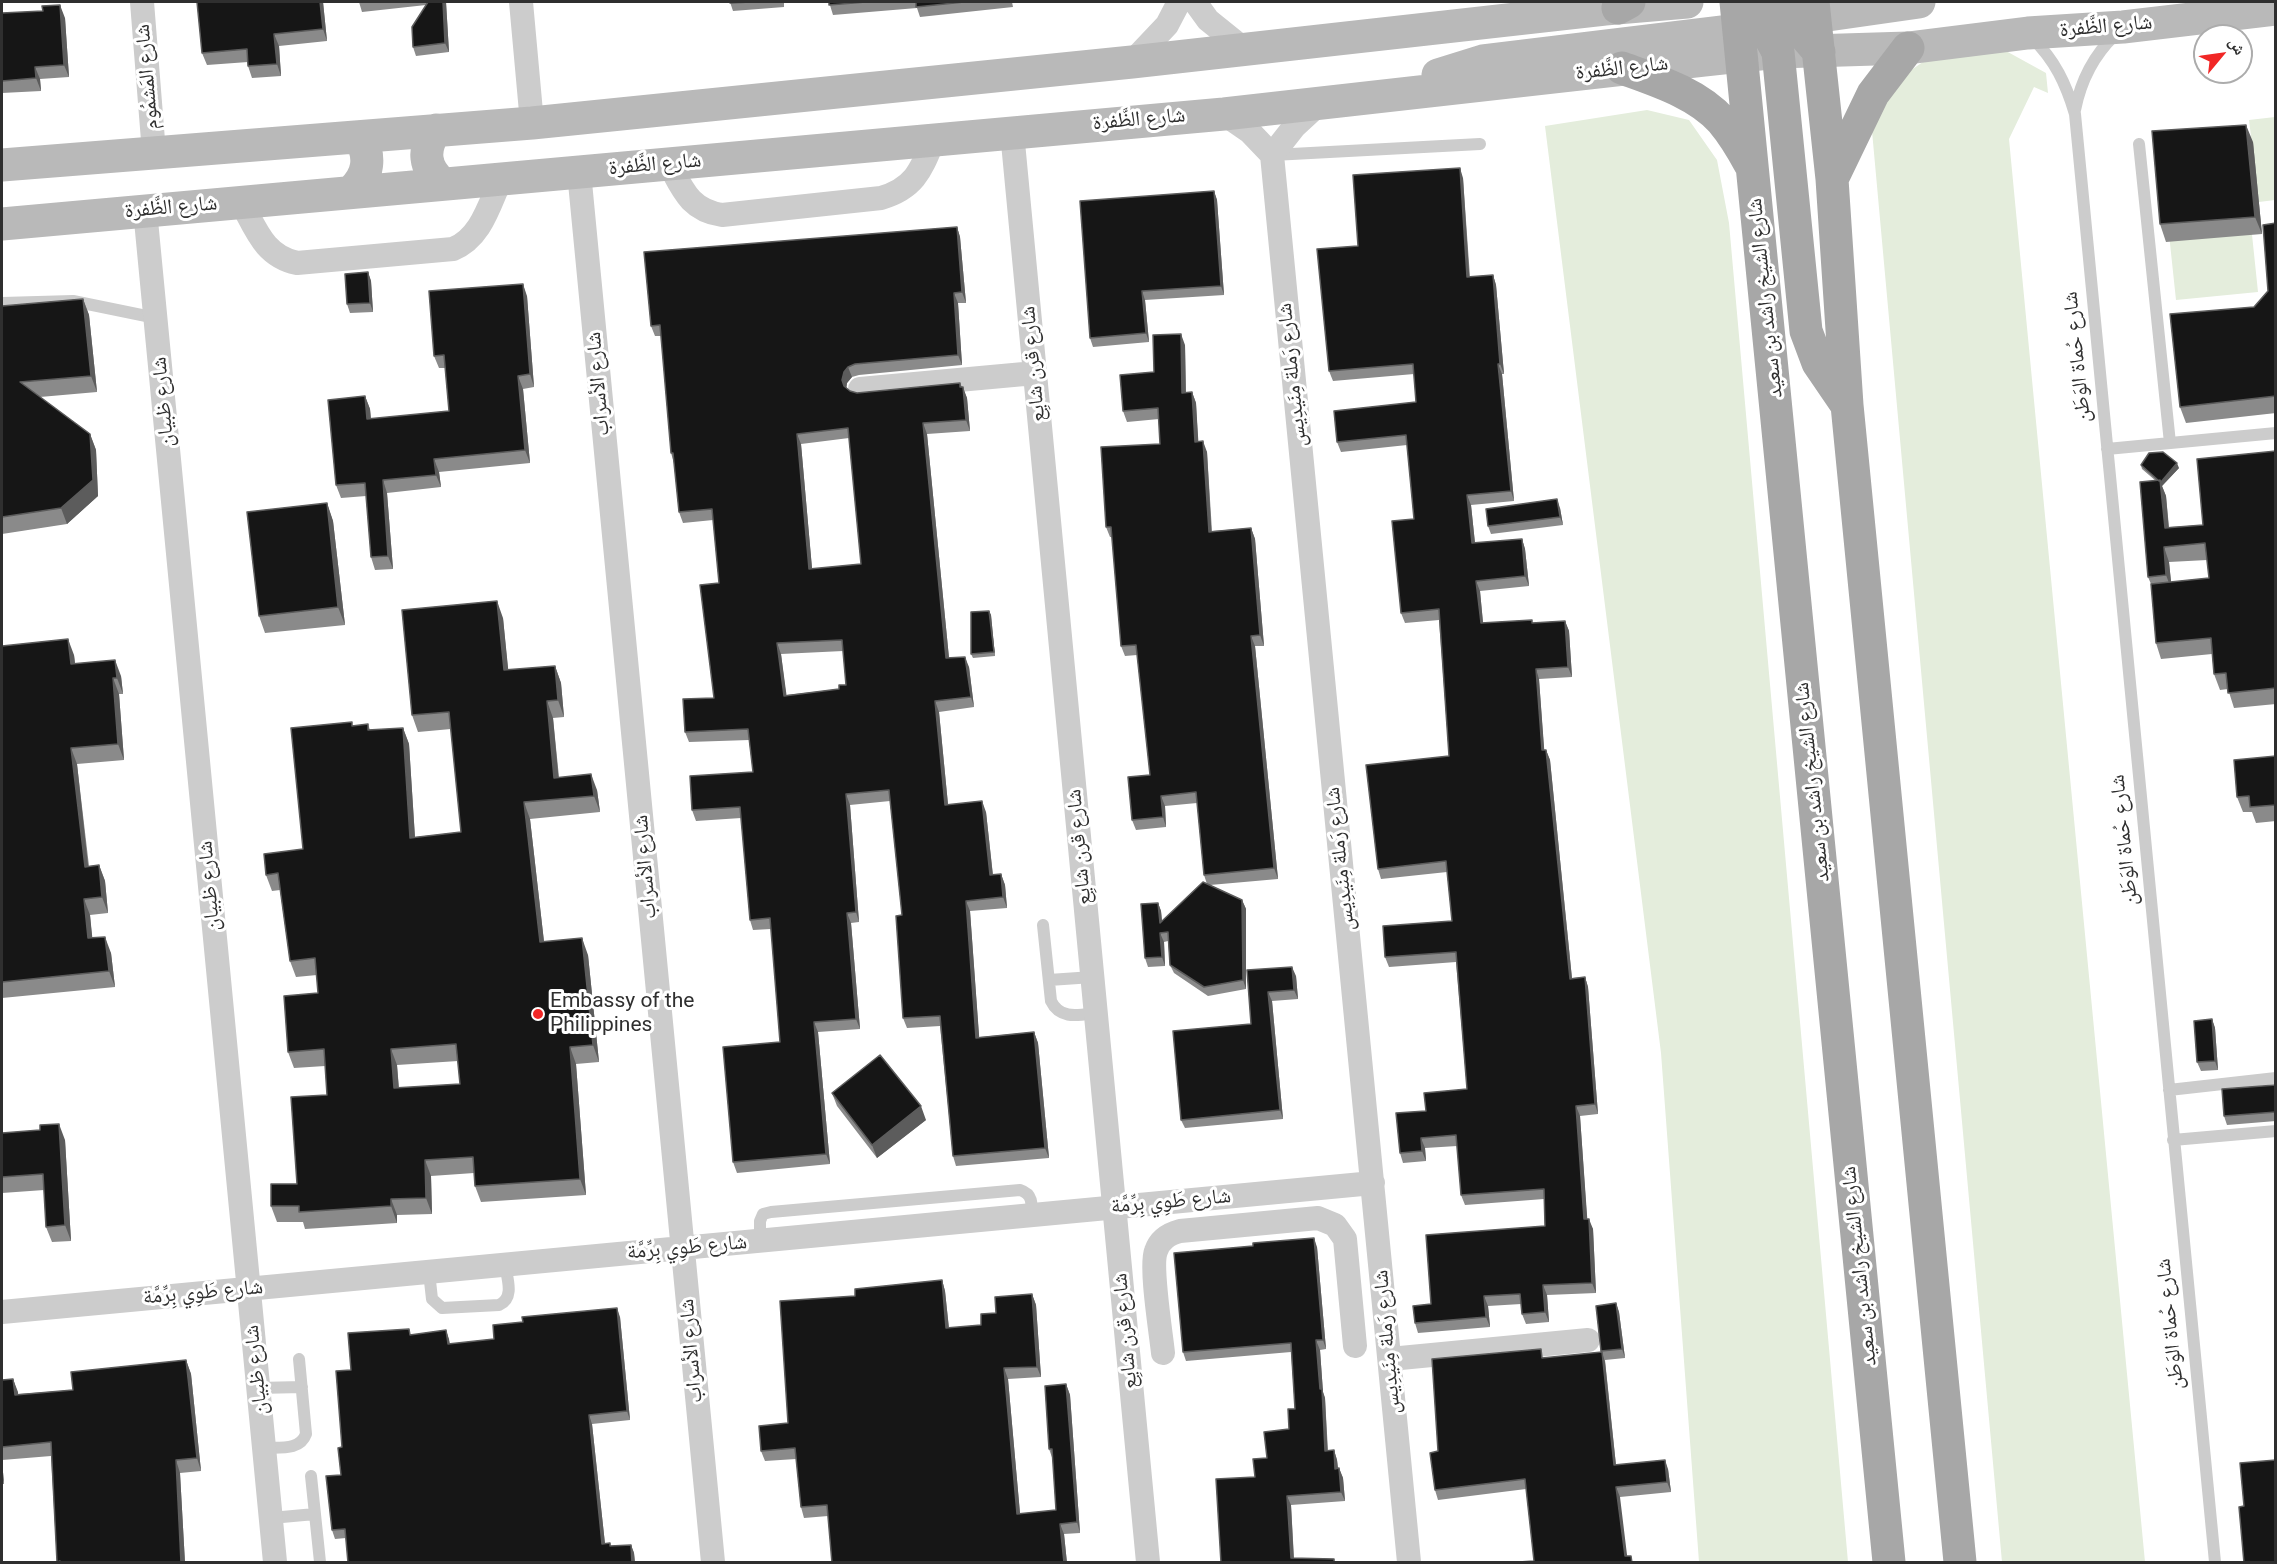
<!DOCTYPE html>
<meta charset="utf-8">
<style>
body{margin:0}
#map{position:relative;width:2277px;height:1564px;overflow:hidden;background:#fff;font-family:Roboto,"Noto Naskh Arabic",sans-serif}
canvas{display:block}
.frame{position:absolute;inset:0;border:3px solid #2f2f2f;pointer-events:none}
.north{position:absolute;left:2193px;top:24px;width:60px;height:60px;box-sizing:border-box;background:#fff;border:2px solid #acacac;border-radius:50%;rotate:61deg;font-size:16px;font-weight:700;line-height:24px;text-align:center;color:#2f2f2f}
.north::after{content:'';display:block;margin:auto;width:21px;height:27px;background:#f12726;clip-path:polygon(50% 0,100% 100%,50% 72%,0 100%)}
</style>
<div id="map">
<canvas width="2277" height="1564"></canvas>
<div class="frame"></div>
<div class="north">ش</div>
</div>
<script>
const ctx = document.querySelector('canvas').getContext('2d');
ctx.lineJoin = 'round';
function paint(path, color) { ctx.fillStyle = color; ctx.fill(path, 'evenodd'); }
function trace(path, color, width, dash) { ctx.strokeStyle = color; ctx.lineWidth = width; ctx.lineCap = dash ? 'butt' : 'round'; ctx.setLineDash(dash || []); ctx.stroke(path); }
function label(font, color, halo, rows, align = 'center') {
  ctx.font = font + ' Roboto,"Noto Naskh Arabic",sans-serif'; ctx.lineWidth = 6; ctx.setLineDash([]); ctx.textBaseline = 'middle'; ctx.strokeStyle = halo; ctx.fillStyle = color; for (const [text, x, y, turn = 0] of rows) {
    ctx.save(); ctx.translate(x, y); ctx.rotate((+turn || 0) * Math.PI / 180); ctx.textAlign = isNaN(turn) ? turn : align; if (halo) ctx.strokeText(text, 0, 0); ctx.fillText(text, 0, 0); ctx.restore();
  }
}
paint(new Path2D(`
 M2006,51l40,22 2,20 -14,-6 -25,52 136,1423h-143l-130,-1431 22,-49 36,-25z
 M1647,110l42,10 28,40 12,63 119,1339h-149l-38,-509 -116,-927z
 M2275,117v83l-16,2 -10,-82z
 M2251,225l7,67 -82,8 -7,-66z`), '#e4eddc');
trace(new Path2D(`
 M2032,38c23,22 34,46 43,76l140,1448
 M2075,110c6,-30 18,-54 40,-75
 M2139,144l31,299
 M1273,155l207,-11
 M2,303l71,-2 83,17
 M2107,449l169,-16
 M1043,925l8,76c9,19 28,14 45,12
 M1049,980l44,-3
 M2169,1090l107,-12
 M2173,1140l103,-9
 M760,1241v-20l3,-7 8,-2 249,-22c13,4 12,14 11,25
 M429,1272l3,27 10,9 57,-3c16,-7 8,-27 6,-40
 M258,1388l44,-1
 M264,1448c15,-1 36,3 42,-14l-7,-75
 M311,1476l9,86
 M271,1518l44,-4`), '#ccc', 12);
trace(new Path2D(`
 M142,2l12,151
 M521,2l11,121
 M1195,2l13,18 36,29
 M1132,62l35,-37 12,-23
 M1224,114l26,18 22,23 137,1407
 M1012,132l136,1430
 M1272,155l22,-28 26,-24
 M669,164c14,26 21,46 53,51l159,-17c34,-10 40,-28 53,-59
 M579,172l134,1390
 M241,202c15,27 23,54 56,61l156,-14c28,-11 36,-44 48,-70
 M145,210l130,1352
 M860,389l175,-16
 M2,1312l1371,-129
 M1163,1353c-2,-20 -13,-87 -7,-102 4,-12 13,-17 24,-20l138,-13 17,7 10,14 10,107
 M1390,1359l198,-19`), '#ccc', 24);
trace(new Path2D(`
 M1789,25l25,-8 105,-15
 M1438,75l45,-14 256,-31 26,-9
 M436,130c-14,19 -12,38 6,53
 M2,165l530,-42 600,-61 473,-53 82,-7
 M352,191c17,-16 19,-34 8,-54
 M2,224l1222,-110 480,-54 74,-8 130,-4 120,-15 95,-6 153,-18`), '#b9b9b9', 33);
trace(new Path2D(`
 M1736,2l153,1560
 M1741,2l21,20 16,30 28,279 12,32 28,41
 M1781,2l13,21 25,29
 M1813,2l19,177 15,226 113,1157
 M1618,8l11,-6
 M1622,68c33,12 75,25 100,53 11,13 20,28 28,43
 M1832,179l41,-85 35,-46`), '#a7a7a7', 33);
paint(new Path2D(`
 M323,2l4,39 -48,5 2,30 -29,2 -4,-12v-4l-41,3 -5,-12z
 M359,2h87l3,50 -33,4 -3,-9 13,-42 -64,7z
 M730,2h54v5l-51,4z
 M829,2h183l1,5 -93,10 -3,-9 -84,7z
 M2,13l63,5 4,59 -29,2 1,12 -39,2z
 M2253,142l9,92 -96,8 -6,-18z
 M1463,178l7,99 23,-2 3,10 8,89h-2l12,127 -43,4 4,38 47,-4 3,10 4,37 -49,5 3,32h50l32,-2 4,10 3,46 -33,2 5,71h2l4,10 22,218 13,-1 3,10 10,127 -18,2 7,103 6,10 3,64 -49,2 2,27 -23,2 -4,-10 -1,-10 -33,2 2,21 -72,6 -3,-10 16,-19 114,-78 -1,-27 -79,6 -4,-10 -4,-49 -32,2 1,13 -23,2 -3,-10 26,-42 41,-22 -11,-127 -67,5 -4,-10 67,-36 -5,-49 -66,7 -3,-10 71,-113 -10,-136 -34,3 -4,-10 13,-94 -7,-74 -66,7 -4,-10 79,-40 -2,-28 -81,7 -4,-10 29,-125z
 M1214,191l3,9 7,95 -79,5 4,42 -56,5 -3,-9z
 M2276,223v190l-90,10 -6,-16 74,-100 14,-16z
 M957,227l3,10 6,66h-8l4,62 -103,10 -7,2 -5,6 -1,5 4,3 7,2 103,-10 7,15 3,33 -43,3 22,224 20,9 5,40 -35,5 9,92 38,8 7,63 8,-1 4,11 2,23 -37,3 9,126 55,-5 4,11 11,115 -93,8 -3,-10 -13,-130 -33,2 -4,-10 -1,-103 -12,-114 -40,4 9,117 -8,1 9,106 -42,3 12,132 -93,9 -4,-11 47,-120 -9,-113 -18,1 -3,-10 -9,-102 -45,3 -4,-11 61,-38 -4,-32 -60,2 -4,-10 29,-34 5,-115 -6,-63 -30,3 -4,-11 -5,-49 -3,-10 -10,-117h-6l-4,-10zM849,438l12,126 -49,5 -11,-125zM843,651l3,34 -7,4 -53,6 -5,-41z
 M368,272l3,9 2,31 -23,1 -3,-9z
 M527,296l7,91 -11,2 7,74 -91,9 2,15 -54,6 6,76 -18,1 -4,-13 -5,-61 -25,2 -5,-13 29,-89 5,13 1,10 78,-8 -4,-43h-6l-5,-12z
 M83,299l6,16 8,77 -57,5 50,37 6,16 2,46 -31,28 -65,10v-228z
 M1185,345l1,48 6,-1 4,11 2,38 9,11 5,79 39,-3 4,11 9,107h-9l23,233 -68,6 32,15 4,9v80l-38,7 -34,-23 -4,-8 -2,-24 -4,1 1,24 -17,1 -3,-9 13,-55 3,8 1,10 45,-37 -3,-9 -7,-72 -32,3 1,21 -30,3 -4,-10 18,-45 -13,-120 -12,1 -4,-10 -9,-109h-2l-4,-10 54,-83 -1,-25 -32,3 -4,-11 31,-39z
 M2276,451v253l-42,4 -6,-19 -8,1 -6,-16 -2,-20 -51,5 -5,-16 -5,-59 -3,-7 8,-96 -14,-12 -1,-4 38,3 -17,18 4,10 3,31 34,-2zM2207,560l2,18 -38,4 -2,-20z
 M327,503l6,18 12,104 -80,8 -6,-17z
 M1560,508l3,17 -72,9 -3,-8z
 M989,611l2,4 4,41 -22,2 -2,-4z
 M503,618l5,52 47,-4 6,17 3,34 -11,1 6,59 38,13 3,22 -70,7 14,123 44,13 11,107 -23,2 10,131 -105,7 -6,-16 -1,-13 -43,3 1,38 -35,1v8l-92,6 -2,-7h-26l-6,-16 26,-22 30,-89 -2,-29 -31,2 -6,-16 30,-59 -1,-18 -21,2 -6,-16 -10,-71 -8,1 -6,-16 37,-26 50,-123 15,-2 2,6 33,-2 6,16 6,93 46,-5 -10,-103 -33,3 -6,-17zM458,1061l2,23 -61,4 -2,-23z
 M2,646l72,9 1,9 46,12 2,18h-4l5,66 -47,4 12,102 10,-1 6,16 3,32 -18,2 2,23 19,15 4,34 -113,11z
 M2276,756v65l-20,2 -4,-11h-9l-6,-15z
 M1247,970l49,6 2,23 -26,2 11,118 -98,9 -4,-8 70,-96z
 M2212,1019l3,9 3,42 -17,1 -4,-9z
 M2276,1085v36l-49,4 -3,-9z
 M832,1093l94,27 -49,38 -40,-52z
 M2,1133l63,7 6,101 -19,1 -6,-15 -2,-37 -42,3z
 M1317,1247l9,102 -6,1 3,42 2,6 3,53 6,-1 3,10 1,8h1l4,10 2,23 -54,4 3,53 40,1 1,4h-114l34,-86 12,-19 22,-29 6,-20 -4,-57 -105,9 -3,-9z
 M942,1280l3,11 4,37 32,-3 15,-12 36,-19 4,11 5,72 -33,2 12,135 36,-4 -3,-50 -4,-11 17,-65 4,11 10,138 -16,1 3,29h-235l-4,-47 -24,2 -3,-11 -5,-48 -31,2 -4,-10 27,-28 67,-127z
 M1616,1303l3,9 6,46 -20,2 11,105 52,4 3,23 -51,5 -86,64 -8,-72 -88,11 -3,-10 3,-39 107,-93 56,-6 -5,-46z
 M620,1317l10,103 -38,4 13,120 5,-1 1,3 20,-1 3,8 1,10h-287l-2,-25 -11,1 -3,-9 9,-55 1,-28 69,-112 35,-5 4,14 44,-5z
 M186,1360l5,14 10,97 -21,2 5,90h-128l-6,-107 -49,4 2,24h-2v-104l11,-1 5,15 55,-4z`), '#8a8a8a');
paint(new Path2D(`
 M320,2h3l4,39 -4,-12z
 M443,2h3l3,50 -4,-9z
 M60,5l5,13 4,59 -5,-12z
 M274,34l5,12 2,30 -4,-12z
 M35,67l5,12 1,12 -5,-13z
 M2246,125l7,17 9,92 -7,-17z
 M1460,168l3,10 7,109 -3,-10z
 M1214,191l3,9 7,95 -3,-9z
 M957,227l3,10 6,66 -4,-11z
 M368,272l3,9 2,31 -3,-9z
 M1493,275l3,10 8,89 -4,-10z
 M523,284l4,12 7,91 -4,-13z
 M1142,291l3,9 4,42 -3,-9z
 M954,293l4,10 4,62 -4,-10z
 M83,299l6,16 8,77 -6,-16z
 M1181,334l4,11 1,58 -4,-10z
 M1498,364l4,10 12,127 -3,-10z
 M848,367l4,10 -5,6 -1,8 -4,-11 2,-8z
 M518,376l5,13 7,74 -5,-13z
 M960,383l4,10 -1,-6 4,11 3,33 -4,-11z
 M1192,392l4,11 3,49 -4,-10z
 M365,396l5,13 2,23 -5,-13z
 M923,423l4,11 23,234 -4,-10z
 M90,434l6,16 2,46 -31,28 -6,-16z
 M797,434l4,10 12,135 -4,-10z
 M1203,441l4,11 5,90 -3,-10z
 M434,459l5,13 2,15 -5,-12z
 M2177,463l2,5 -17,18 4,10 4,47 -5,-15 -5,-48z
 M383,480l4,13 6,76 -5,-13z
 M1467,495l4,10 5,48 -4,-10z
 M1557,499l3,9 3,17 -3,-8z
 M327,503l6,18 12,104 -7,-18z
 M1251,528l4,11 9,107 -4,-11z
 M1522,539l3,10 4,37 -4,-10z
 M2164,547l5,15 3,29 -6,-16z
 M1476,581l4,10 4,42 -3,-10z
 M497,601l6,17 7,69 -6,-17z
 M989,611l2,4 4,41 -1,-4z
 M1565,621l4,10 3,46 -4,-10z
 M1251,636l4,10 23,233 -4,-11z
 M68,639l6,16 3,25 -6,-16z
 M777,643l4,11 7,52 -4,-10z
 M965,657l4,10 5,40 -3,-10z
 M115,660l6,16 2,18 -6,-16z
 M555,666l6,17 3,34 -6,-17z
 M1536,669l3,10 6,81 -3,-10z
 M113,678l6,16 5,66 -6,-16z
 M547,701l6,17 7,76 -6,-16z
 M935,701l4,11 10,103 -4,-10z
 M403,728l6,16 7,110 -6,-16z
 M71,748l6,16 13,119 -5,-16z
 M1546,750l4,10 23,229 -3,-10z
 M591,774l6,16 3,22 -6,-16z
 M846,794l4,11 9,117 -3,-10z
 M1161,796l4,10 1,21 -3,-10z
 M982,801l4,11 8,74 -4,-11z
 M524,802l6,17 16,140 -6,-17z
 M99,865l6,16 3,32 -6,-16z
 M1001,874l4,11 2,23 -4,-11z
 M84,899l6,16 4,39 -6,-16z
 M1242,900l4,9v80l-3,-9z
 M966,901l4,10 10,137 -4,-10z
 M1158,903l3,8 2,21 -3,-9z
 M847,913l4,10 9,106 -4,-10z
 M1160,933l4,9 1,24 -3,-9z
 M105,937l6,16 4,34 -6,-16z
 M582,938l6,17 11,107 -6,-17z
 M1292,967l4,9 2,23 -4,-9z
 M1585,977l3,10 10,127 -3,-10z
 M1268,992l4,9 11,118 -3,-9z
 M2212,1019l3,9 3,42 -3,-9z
 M814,1022l4,10 12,132 -4,-10z
 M1034,1032l4,11 11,115 -4,-10z
 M570,1047l6,17 10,131 -6,-16z
 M391,1049l6,16 3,40 -6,-17z
 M921,1106l5,14 -49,38 -5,-13z
 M1576,1106l4,10 8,113 -4,-10z
 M59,1124l6,16 6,101 -6,-16z
 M1421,1138l4,10 1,13 -4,-10z
 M425,1160l6,16 1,38 -6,-16z
 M391,1199l6,16v8l-6,-17z
 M1589,1219l4,10 3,64 -4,-10z
 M1314,1238l3,9 9,102 -3,-9z
 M942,1280l3,11 5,48 -4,-11z
 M1543,1285l4,10 2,27 -4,-10z
 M1032,1294l4,11 5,72 -4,-10z
 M1484,1296l4,10 2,21 -4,-10z
 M1616,1303l3,9 6,46 -3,-9z
 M617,1308l3,9 10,103 -3,-9z
 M446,1330l3,9 2,14 -3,-9z
 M1316,1340l4,10 3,42 2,6 3,62 -3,-9z
 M1602,1352l3,10 12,113 -3,-10z
 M186,1360l5,14 10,97 -4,-13z
 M1004,1368l4,11 13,145 -4,-10z
 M13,1379l5,13 1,16 -4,-13z
 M1066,1384l4,11 10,138 -3,-11z
 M589,1415l3,9 14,129 -4,-9z
 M1334,1450l3,10 2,18 -4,-9z
 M2,1459v1l2,24 -2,-8z
 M176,1460l4,13 5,90h-4z
 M1665,1460l3,9 3,23 -4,-10z
 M1339,1468l4,10 2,23 -4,-9z
 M1616,1487l4,10 8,66 -3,-7z
 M1287,1496l4,9 3,58 -3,-5z
 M1060,1524l4,10 3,29h-3z
 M631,1545l3,8 1,10h-3z`), '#5c5c5c');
const building = new Path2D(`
 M197,2h123l3,27 -49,5 3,30 -29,2 -1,-17 -45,4z
 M428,2h15l2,41 -32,4 -1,-20z
 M730,2h21l-21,1z
 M829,2h37l-37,3z
 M916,2h48l-48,5z
 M60,5l4,60 -29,2 1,11 -34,3v-68l41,-2 -1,-5z
 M2246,125l9,92 -95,7 -8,-93z
 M1460,168l7,109 26,-2 7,89h-2l13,127 -44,4 5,48 50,-4 3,37 -49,5 5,42 51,-3v3l33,-2 3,46 -32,2 6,81h4l24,229 15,-2 10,127 -19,2 8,113h5l3,64 -49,2 2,27 -23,2 -2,-20 -36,2 2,21 -71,6 -2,-17 18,-2 -5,-69 119,-9 -1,-37 -83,6 -5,-60 -35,3 1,13 -22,2 -4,-40 30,-2 -2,-18 43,-4 -11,-137 -71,5 -2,-31 69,-5 -6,-60 -68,8 -12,-104 83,-9 -10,-147 -38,4 -9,-92 22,-2 -8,-84 -69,7 -3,-31 82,-9 -3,-38 -84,7 -12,-122 41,-3 -5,-71z
 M1214,191l7,95 -79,5 4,42 -56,5 -10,-137z
 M2276,223v173l-96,11 -10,-93 84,-7 14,-16 -5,-66z
 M957,227l5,65 -8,1 4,62 -103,9 -7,3 -4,5 -2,8 2,6 6,5 7,2 103,-10v4h3l3,33 -43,3 23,235 19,-1 6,40 -36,4 10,104 37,-4 8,74 11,-1 2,23 -37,4 10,137 58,-6 11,116 -92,8 -13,-140 -37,2 -7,-102 6,-1 -13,-125 -43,4 10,118 -9,1 9,106 -42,3 12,132 -93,8 -10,-115 57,-5 -10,-124 -20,2 -10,-113 -48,3 -2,-34 63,-4 -5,-43 -63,3 -2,-33 31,-1 -14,-113 19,-2 -7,-74 -33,3 -6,-59h-2l-11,-128 -9,1 -7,-74zM848,428l13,136 -52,5 -12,-135zM842,640l4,45h-7v4l-55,7 -7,-53z
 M368,272l2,31 -23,1 -2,-30z
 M523,284l7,90 -12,2 7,74 -91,9 2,16 -53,5 5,76 -17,1 -6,-74 -29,2 -8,-85 37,-4 2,23 82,-8 -5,-56 -10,1 -5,-65z
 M83,299l8,77 -71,6 70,52 3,46 -32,28 -59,9v-211z
 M1181,334l1,59 10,-1 3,50 8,-1 6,91 42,-4 9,107 -9,1 23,232 -70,7 -8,-83 -35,4 2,21 -31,3 -4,-43 22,-2 -14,-130 -15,1 -10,-119h-5l-5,-80 59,-3 -2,-36 -35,3 -3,-36 34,-3 -1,-37z
 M2276,451v237l-48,5 -2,-20 -12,1 -3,-36 -55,5 -5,-59 58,-6 -4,-35 -41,4 2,28 -18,2 -8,-95 20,-2 5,48 38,-3 -6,-66z
 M2163,452l14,11 -16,19 -1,-2 -1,1 -18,-16 8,-12z
 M1557,499l3,18 -72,9 -2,-17z
 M327,503l11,104 -79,9 -12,-104z
 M497,601l7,69 51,-4 3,34 -11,1 7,77 37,-4 3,22 -70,6 16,140 42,-4 11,107 -23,2 10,132 -105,7 -2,-29 -48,3 1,38 -35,1v7l-92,6v-6h-28v-22h26l-6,-87 36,-2 -3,-46 -36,3 -4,-56 34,-3 -3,-35 -25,3 -12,-88 -12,2 -2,-21 39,-5 -12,-121 61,-6v4l16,-2v6l35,-2 7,110 51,-6 -12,-120 -37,3 -10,-105zM456,1044l4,40 -66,4 -3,-39z
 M989,611l5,41 -23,2v-42z
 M68,639l3,25 44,-4 2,18h-4l5,66 -47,4 14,119 14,-2 3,32 -18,2 4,39 17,-1 4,34 -107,11v-336z
 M2276,756v49l-26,2 -1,-11 -12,1 -3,-37z
 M1203,882l39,18 1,80 -39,7 -34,-22 -2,-33 -8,1 2,24 -17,1 -4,-54 17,-1 2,20z
 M1292,967l2,23 -26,2 12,118 -99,10 -8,-89 78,-7 -4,-54z
 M2212,1019l3,42 -18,1 -3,-41z
 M880,1055l41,51 -49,39 -40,-52z
 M2276,1085v27l-52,4 -2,-27z
 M59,1124l6,101 -19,2 -3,-53 -41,3v-44l38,-3v-5z
 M1314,1238l9,102h-7l4,49h2l3,62 9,-1 1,19 4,-1 2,24 -54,4 4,62 43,1v4h-113l-5,-84 39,-2 -2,-18 14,-1 -3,-26 25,-3 -1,-20h7l-4,-66 -108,9 -9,-99 79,-7v-3z
 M942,1280l4,48 35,-3v-11l15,-1 -1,-16 37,-3 5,73 -33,1 13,146 39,-4 -4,-61h-3l-4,-63 21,-2 11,138 -17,2 4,39h-232l-5,-58 -26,2 -6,-59 -34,3 -2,-25 29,-3 -8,-122 75,-5v-7z
 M1616,1303l6,46 -21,2 -5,-45z
 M617,1308l10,103 -38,4 13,129 8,-1v3l21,-1 1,18h-284l-3,-34 -13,1 -6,-54 15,-1 -3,-27 4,-1 -6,-76 15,-1 -3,-37 61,-4 1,6 36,-5 2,14 46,-5 -1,-14 30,-3 -1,-5z
 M1541,1349l1,9 60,-6 12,113 51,-5 2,22 -51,5 9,69h6l1,7h-129l31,-2 -9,-82 -90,11 -5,-37 8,-2 -6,-92z
 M186,1360l11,98 -21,2 5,103h-121v-2l-3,1 -6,-120 -49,5v-67l11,-1 2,16 58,-5 -2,-18z
 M2276,1460v103h-32l-5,-56 5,-1 -4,-43z`);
paint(building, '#161616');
trace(building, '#5c5c5c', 1.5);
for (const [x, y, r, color] of [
 [538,1014,6,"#f12726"]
]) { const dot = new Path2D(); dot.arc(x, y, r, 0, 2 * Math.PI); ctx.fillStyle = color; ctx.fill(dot); trace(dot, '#fff', 2); }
label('21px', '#2f2f2f', '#fff', [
 ["شارع الظَّفرة",2106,27,-5],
 ["شارع الظَّفرة",1622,69,-6],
 ["شارع المَشمُوم",148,77,-95],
 ["شارع الظَّفرة",1139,120,-5],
 ["شارع الظَّفرة",655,165,-5],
 ["شارع الظَّفرة",171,208,-5],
 ["شارع الشيخ راشد بن سعيد",1766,298,-96],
 ["شارع حُماة الوَطَن",2078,357,-96],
 ["شارع قرن شايِع",1034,364,-95],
 ["شارع رَملة مِنَيدِيس",1293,375,-96],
 ["شارع الأسراب",599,384,-95],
 ["شارع ظبيان",164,402,-95],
 ["شارع الشيخ راشد بن سعيد",1813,782,-96],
 ["شارع حُماة الوَطَن",2125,840,-96],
 ["شارع قرن شايِع",1080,847,-95],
 ["شارع رَملة مِنَيدِيس",1341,859,-96],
 ["شارع الأسراب",646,867,-95],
 ["شارع ظبيان",210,886,-95],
 ["شارع طَوِي بِرِّمَّة",1171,1202,-5],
 ["شارع طَوِي بِرِّمَّة",687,1248,-5],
 ["شارع الشيخ راشد بن سعيد",1860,1266,-96],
 ["شارع طَوِي بِرِّمَّة",203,1293,-5],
 ["شارع حُماة الوَطَن",2171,1324,-96],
 ["شارع قرن شايِع",1126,1331,-95],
 ["شارع رَملة مِنَيدِيس",1388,1342,-95],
 ["شارع الأسراب",692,1351,-95],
 ["شارع ظبيان",257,1370,-96]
]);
label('21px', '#2f2f2f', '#fff', [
 ["Embassy of the",550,1002],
 ["Philippines",550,1026]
], 'left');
</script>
